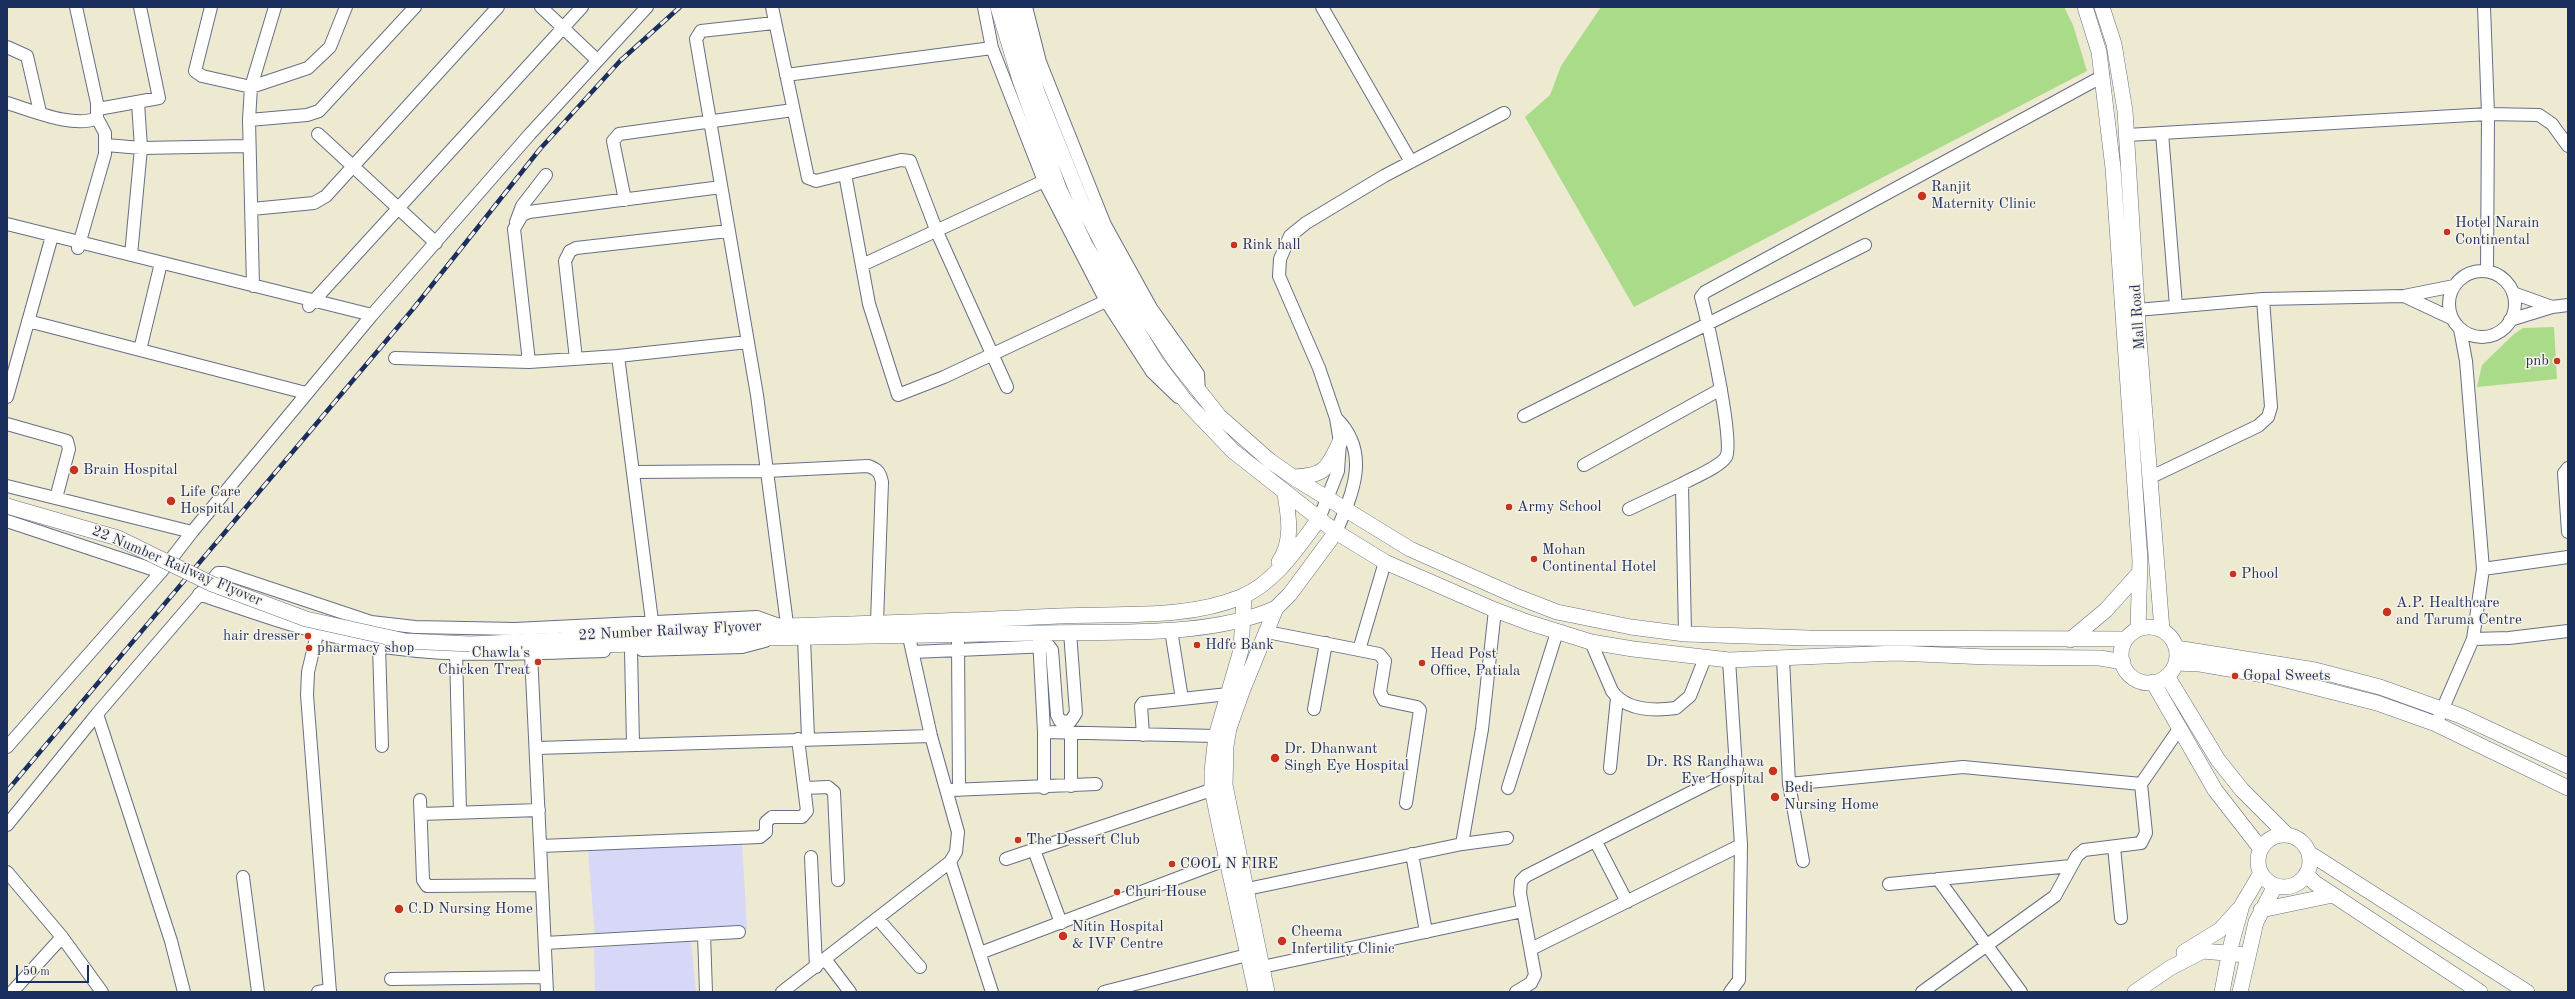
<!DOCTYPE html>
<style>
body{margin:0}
#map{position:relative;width:2575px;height:999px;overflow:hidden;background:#eee9d1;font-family:"Old Standard TT",serif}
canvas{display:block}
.frame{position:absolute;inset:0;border:8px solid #1b2f5e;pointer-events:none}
.scale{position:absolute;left:16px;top:965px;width:73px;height:18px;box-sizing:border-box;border:2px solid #1b2f5e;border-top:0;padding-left:5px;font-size:12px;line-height:14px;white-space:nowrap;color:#1b2f5e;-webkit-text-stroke:3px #f7f3e8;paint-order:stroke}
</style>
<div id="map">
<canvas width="2575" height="999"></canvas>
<div class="frame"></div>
<div class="scale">50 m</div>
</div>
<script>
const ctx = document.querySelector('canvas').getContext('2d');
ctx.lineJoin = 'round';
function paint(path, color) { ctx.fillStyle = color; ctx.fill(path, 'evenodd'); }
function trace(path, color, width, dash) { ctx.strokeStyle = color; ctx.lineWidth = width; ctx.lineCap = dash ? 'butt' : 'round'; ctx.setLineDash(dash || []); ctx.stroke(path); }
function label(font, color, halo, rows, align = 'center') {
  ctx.font = font + ' "Old Standard TT",serif'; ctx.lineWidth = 3; ctx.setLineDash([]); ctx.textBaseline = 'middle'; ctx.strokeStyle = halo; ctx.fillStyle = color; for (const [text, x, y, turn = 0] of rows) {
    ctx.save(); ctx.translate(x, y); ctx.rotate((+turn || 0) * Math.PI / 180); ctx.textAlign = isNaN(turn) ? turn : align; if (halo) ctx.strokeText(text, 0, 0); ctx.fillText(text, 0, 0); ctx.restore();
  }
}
paint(new Path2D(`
 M742,844l5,85 -152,8 -7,-87z
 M691,941l5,51h-101l-1,-44z`), '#d7d7f8');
paint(new Path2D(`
 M1601,7h463l9,18 14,46 -453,236 -109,-190 25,-22 11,-29z
 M2554,327l3,52 -80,8 5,-22 32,-31 9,-6z`), '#aadb89');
const minor = new Path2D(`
 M211,7l-16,64 7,5 49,11 57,-19 22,-21 16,-40
 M541,7l56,53
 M772,7l36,171 8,3 85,-21 9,1 27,71 70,155
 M984,7l8,41 52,133
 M1026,7l14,55 65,163 46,83 47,66 1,19
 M1322,7l89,155
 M2484,7l4,107 -1,157
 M774,23l-73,8 -5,8 61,356 30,229
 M7,47l20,9 13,56
 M786,75l206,-27
 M7,103c24,7 67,26 90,15v-15l-21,-96
 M98,109l61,-11 -19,-91
 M249,120l2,-33 24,-80
 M2162,133l14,173
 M318,134l118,109
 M2127,135l361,-21 51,1 13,9 16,22
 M106,145l35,3 107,-2
 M845,174l24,130 29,91 46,-18 162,-76
 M625,200l-12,-59 6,-7 174,-24
 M252,209l62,-6 12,-7 172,-189
 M516,222l6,-16 24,-31
 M7,224l365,91
 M78,248l27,-94v-21l-8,-15
 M131,255l10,-107 -3,-45
 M862,265l182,-84 62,120 46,71 26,25
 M2449 304a33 33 0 1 1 66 0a33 33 0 1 1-66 0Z
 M253,286l-4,-166 58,-5 12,-4 96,-104
 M2513,293l39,14
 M2404,296l47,22
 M309,306l273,-299
 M2137,310l126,-11 141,-3 50,-10
 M2510,320l42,-13 16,-2
 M28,321l278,72
 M140,350l21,-87
 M618,356l34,265
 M395,358l134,4 89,-6 130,-14
 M576,359l-11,-98 5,-10 6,-3 152,-17
 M529,362l-15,-133 8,-14 7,-3 192,-25
 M7,397l45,-161
 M1524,416l341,-171
 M1336,418c35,34 17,75 0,114
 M7,424l60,17 2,8 -13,49
 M1584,465l137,-76
 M2568,468l-4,5 4,59
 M633,472l133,-1 102,-5c9,3 12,6 14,16l-5,140
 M2149,478l109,-52 10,-9 3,-10 -8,-108
 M7,486l185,46
 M1629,509l53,-25
 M1319,519l19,-48 2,-29 -4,-24 -17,-50 -40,-92 1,-17 10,-23 16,-13 78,-47 120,-63
 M7,521l154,51
 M2483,569l85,-12
 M199,594c56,19 111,39 169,50 78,15 157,9 236,7
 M907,628l24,108 27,96 -2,20 -6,10 42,130
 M1267,632l92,18 26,-88
 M317,634l-9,38 -1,23 23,297
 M1685,634l-3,-150c10,-6 38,-17 44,-27 9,-14 -19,-138 -25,-160l4,-5 398,-216
 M804,638l4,100
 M1039,638l5,94
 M2473,639l36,-1 59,-7
 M958,642l1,148
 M1591,642l21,49c14,20 42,20 64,17l14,-12 15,-38
 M379,646l3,100
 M631,650l2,95
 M642,650l100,-3 23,-6
 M1359,650l20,4 6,7 -5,31 4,8 33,7 3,3 -14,93
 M913,652l136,-6 3,4 5,65 3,6 10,1 6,-9 -6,-81
 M456,653l4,159
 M531,653l16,339
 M1783,658l6,126 14,77
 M1729,660l12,185 -2,135 -9,12
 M1182,699l46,-5
 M1314,709l12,-66
 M97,714l74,227 13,51
 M2436,724l37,-85 10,-70 -17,-208 -6,-32
 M1071,733v53
 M1143,735l-2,-29 2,-3 39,-4 -11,-69
 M7,747l154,-175 31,-40 180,-217 158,-181 117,-127
 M537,748l394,-12
 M1610,768l7,-70
 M1789,784l174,-17 178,17
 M804,788l24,-1 6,5 4,88
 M1044,788v-56l172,4
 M1508,788l49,-156
 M951,790l145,-6
 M420,800l3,80 4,6 115,-1
 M421,814l118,-4
 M7,825l90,-111 121,-141h6l147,49 44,5 100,2 242,-12 22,8
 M1596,842l31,60
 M1462,844l20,-115 13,-119
 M541,846l219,-9 6,-5v-10l6,-5h30l5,-6 -9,-72
 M2114,847l7,71
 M1034,850l27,73
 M1412,854l14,78
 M811,857l5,110
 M1006,859l214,-72
 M7,872l55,65 40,55
 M243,877l15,115
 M1938,879l83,113
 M1889,884l182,-18
 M1247,889l215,-45 45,-6
 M878,919l42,48
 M704,934l2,58
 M545,943l194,-11
 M1531,949l210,-104
 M980,953l248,-94
 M825,959l25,33
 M1262,967l261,-56
 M391,979l155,-2
 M12,992l50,-55
 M318,992l12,-2
 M782,992l168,-130
 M1104,992l143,-37
 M1516,992l15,-9 4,-8 -15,-82 1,-12 5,-5 211,-107
 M1922,992l133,-96 22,-40 7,-6 57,-7 5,-10 -5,-49 38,-55`);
const major = new Path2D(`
 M998,7l22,73 39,109 26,56 71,117 31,41 46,48 103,81 49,30 110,48 35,13 61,19 42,7 96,11 168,-7 90,4 113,1 23,4
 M1013,7l24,85 46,114 37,72 56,84 43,54 51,45 26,18 114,70 108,48 39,15 74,15 54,7 124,4 317,1
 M2085,7l14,45 14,116 27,392 -2,69
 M2102,7l12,37 11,67 14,229 23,290
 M1293,477c32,-1 34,-8 47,-35
 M1279,562c14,-21 10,-44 6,-68
 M1244,596l-3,54 -25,86 -4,35v18l9,44 35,159
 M2121 655a28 28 0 1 1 56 0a28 28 0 1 1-56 0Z
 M564,640c46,11 96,-1 143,-1 111,-1 221,-4 331,-6 73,-2 172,5 238,-25
 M2070,640l36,-30 34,-38
 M470,644l91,-4 30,-7c156,-7 312,-9 468,-17 60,-3 125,4 182,-19 34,-14 57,-50 78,-78
 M2176,648l139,22 65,17 81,29 107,50
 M2176,663l24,1 70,12 107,27 59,21 132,64
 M2167,676l51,84 24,30 45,45
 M2153,682l62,108 46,59
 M2258 861a26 26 0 1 1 52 0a26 26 0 1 1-52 0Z
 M2309,853l218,139
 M2306,874l9,9 165,109
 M2261,910l72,-15
 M2184,952l36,-22 19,-21
 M1267,992l-42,-207 1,-39 3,-18 14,-39 33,-81 14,-14 46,-62
 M2135,992l35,-24 33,-17 44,4
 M2222,992l9,-47 11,-40 19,-32
 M2240,992l16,-70 19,-36`);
trace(minor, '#657086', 14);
trace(major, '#657086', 16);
trace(minor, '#fff', 12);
trace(major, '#fff', 15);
const rail = new Path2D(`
 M7,791l406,-482 127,-160 80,-88 60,-54`);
trace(rail, '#1b2f5e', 4.5);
trace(rail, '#f7f3e8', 3, [9]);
const majorBridge = new Path2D(`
 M7,506l111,32 94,46 94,35 99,22 65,3`);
trace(majorBridge, '#657086', 16, []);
trace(majorBridge, '#fff', 15);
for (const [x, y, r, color] of [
 [1922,196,5,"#c8321e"],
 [2447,232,4,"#c8321e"],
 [1234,245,4,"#c8321e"],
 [2557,361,4,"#c8321e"],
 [74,470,5,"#c8321e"],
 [171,501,5,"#c8321e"],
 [1509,507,4,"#c8321e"],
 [1534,559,4,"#c8321e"],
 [2233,574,4,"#c8321e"],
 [2387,612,5,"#c8321e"],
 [308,636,4,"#c8321e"],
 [1197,645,4,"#c8321e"],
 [309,648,4,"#c8321e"],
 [538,662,4,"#c8321e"],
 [1422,663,4,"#c8321e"],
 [2235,676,4,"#c8321e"],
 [1275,758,5,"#c8321e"],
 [1773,771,5,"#c8321e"],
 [1775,797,5,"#c8321e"],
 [1018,840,4,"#c8321e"],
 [1172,864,4,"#c8321e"],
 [1117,892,4,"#c8321e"],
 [399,909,5,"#c8321e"],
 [1063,936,5,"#c8321e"],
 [1282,941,5,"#c8321e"]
]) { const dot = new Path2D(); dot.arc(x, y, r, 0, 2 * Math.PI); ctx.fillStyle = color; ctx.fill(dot); trace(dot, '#f7f3e8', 1.5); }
label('15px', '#1b2f5e', '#f7f3e8', [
 ["Ranjit",1931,187],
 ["Maternity Clinic",1931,204],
 ["Hotel Narain",2455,223],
 ["Continental",2455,240],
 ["Rink hall",1242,245],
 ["pnb",2549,361,"right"],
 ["Brain Hospital",83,470],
 ["Life Care",180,492],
 ["Hospital",180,509],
 ["Army School",1517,507],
 ["Mohan",1542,550],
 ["Continental Hotel",1542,567],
 ["Phool",2241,574],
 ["A.P. Healthcare",2396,603],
 ["and Taruma Centre",2396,620],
 ["hair dresser",300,636,"right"],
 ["Hdfc Bank",1205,645],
 ["pharmacy shop",317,648],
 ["Chawla's",530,653,"right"],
 ["Chicken Treat",530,670,"right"],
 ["Head Post",1430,654],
 ["Office, Patiala",1430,671],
 ["Gopal Sweets",2243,676],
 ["Dr. Dhanwant",1284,749],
 ["Singh Eye Hospital",1284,766],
 ["Dr. RS Randhawa",1764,762,"right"],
 ["Eye Hospital",1764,779,"right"],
 ["Bedi",1784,788],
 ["Nursing Home",1784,805],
 ["The Dessert Club",1026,840],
 ["COOL N FIRE",1180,864],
 ["Churi House",1125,892],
 ["C.D Nursing Home",408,909],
 ["Nitin Hospital",1072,927],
 ["& IVF Centre",1072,944],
 ["Cheema",1291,932],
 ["Infertility Clinic",1291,949]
], 'left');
label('15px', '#1b2f5e', '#f7f3e8', [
 ["Mall Road",2138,317,-94],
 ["22 Number Railway Flyover",177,566,23],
 ["22 Number Railway Flyover",670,631,-3]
]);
</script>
